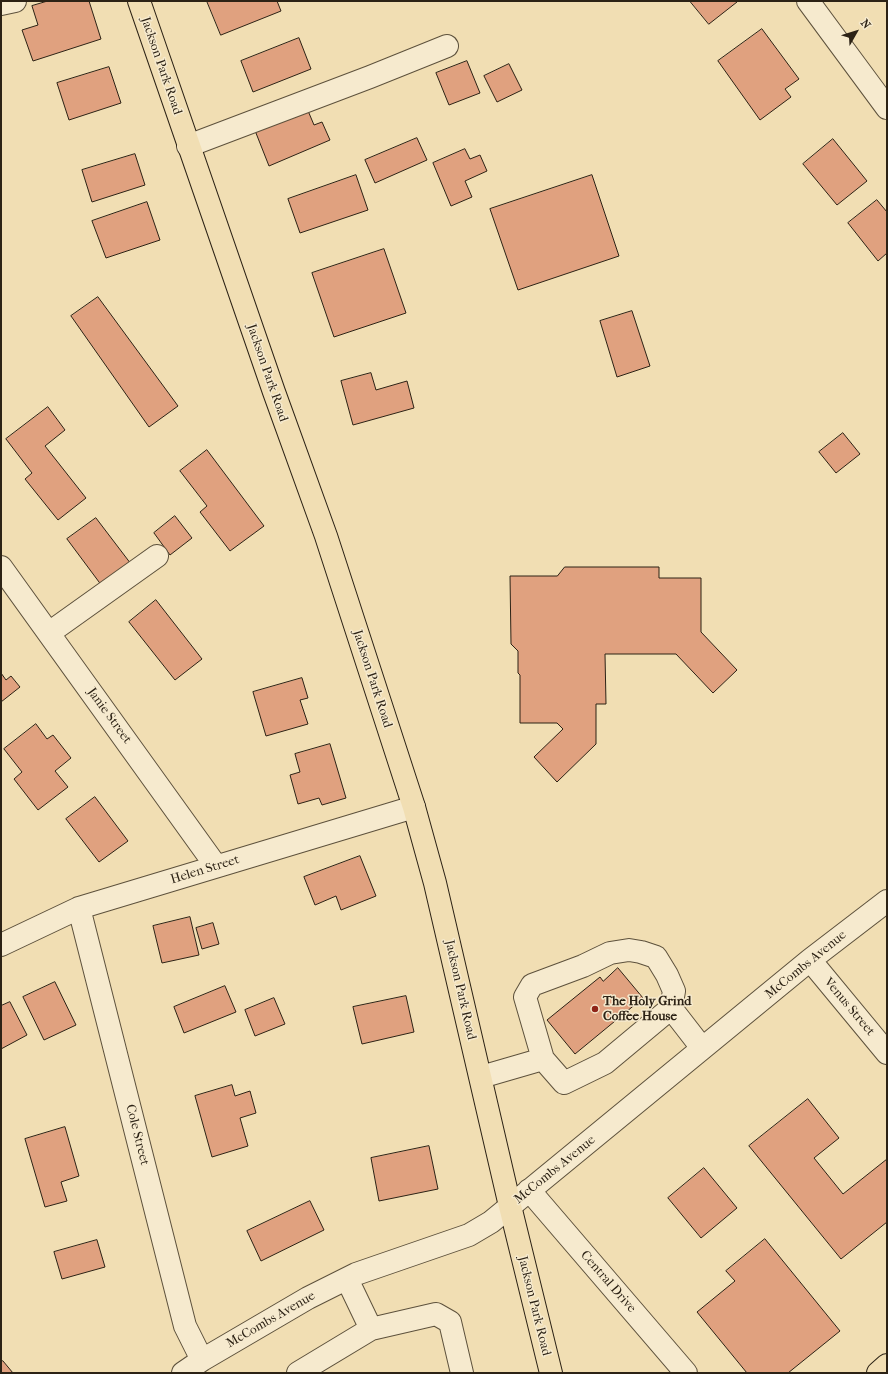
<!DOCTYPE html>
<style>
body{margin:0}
#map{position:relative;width:888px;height:1374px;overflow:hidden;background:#f1deb3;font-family:"IM FELL French Canon",serif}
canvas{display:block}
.frame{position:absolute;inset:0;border:2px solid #2c2215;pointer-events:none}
.north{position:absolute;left:836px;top:12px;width:40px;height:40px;-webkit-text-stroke:3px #f6eace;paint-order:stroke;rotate:51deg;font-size:11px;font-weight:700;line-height:16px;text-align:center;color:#2c2215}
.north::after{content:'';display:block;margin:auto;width:14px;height:18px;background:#2c2215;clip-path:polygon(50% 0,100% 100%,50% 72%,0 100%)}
</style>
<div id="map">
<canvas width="888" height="1374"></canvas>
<div class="frame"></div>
<div class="north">N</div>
</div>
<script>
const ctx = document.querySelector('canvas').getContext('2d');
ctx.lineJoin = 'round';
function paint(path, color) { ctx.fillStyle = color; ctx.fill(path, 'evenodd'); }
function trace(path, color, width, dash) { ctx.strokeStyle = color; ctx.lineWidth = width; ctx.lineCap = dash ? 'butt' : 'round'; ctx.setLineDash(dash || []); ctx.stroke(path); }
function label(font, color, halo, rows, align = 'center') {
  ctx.font = font + ' "IM FELL French Canon",serif'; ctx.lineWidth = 3; ctx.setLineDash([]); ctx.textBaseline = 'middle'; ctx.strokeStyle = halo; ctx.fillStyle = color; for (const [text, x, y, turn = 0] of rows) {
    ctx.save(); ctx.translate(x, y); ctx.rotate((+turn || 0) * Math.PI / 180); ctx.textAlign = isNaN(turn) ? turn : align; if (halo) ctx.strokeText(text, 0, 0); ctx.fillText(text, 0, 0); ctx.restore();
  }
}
const building = new Path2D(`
 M48,1h41l12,38 -68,22 -11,-31 16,-5 -6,-19z
 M207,1h70l4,10 -60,24z
 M690,1h46l1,1 -28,22z
 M762,29l37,50 -14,10 6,8 -31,23 -42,-59z
 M299,38l12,31 -58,23 -12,-31z
 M467,61l13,32 -31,12 -13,-32z
 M509,64l13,26 -25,12 -13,-26z
 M109,67l12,36 -52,17 -12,-37z
 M306,106l8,19 8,-3 8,18 -61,26 -15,-38z
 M417,138l10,22 -52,23 -10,-23z
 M833,139l34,42 -30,24 -34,-41z
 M465,149l5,10 10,-4 7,16 -22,10 7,16 -21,9 -18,-43z
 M135,154l10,31 -53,17 -10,-32z
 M356,175l12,35 -68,23 -12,-34z
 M592,175l27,81 -101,34 -28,-81z
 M877,200l10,12v41l-9,8 -30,-38z
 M147,202l13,38 -54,18 -14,-37z
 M384,249l22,64 -72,24 -22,-64z
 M98,297l80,109 -29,21 -78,-111z
 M632,311l18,55 -33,11 -17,-56z
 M371,373l5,17 31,-9 7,27 -61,17 -12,-44z
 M48,407l17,23 -20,16 41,52 -28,22 -33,-41 7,-6 -26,-34z
 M843,433l17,21 -24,19 -17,-21z
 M207,450l57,76 -34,25 -30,-39 7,-6 -27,-35z
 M175,516l17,22 -22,17 -16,-22z
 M96,518l35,46 -29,22 -35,-47z
 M565,567h94v11h42v54l36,38 -24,23 -37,-39h-71l1,50h-10v40l-39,38 -23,-25 29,-28 -6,-6h-37v-48l-2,-2v-22l-7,-7 -1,-68h47z
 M156,600l46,59 -27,21 -46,-58z
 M1,673l5,7 5,-4 9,11 -19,15z
 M302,678l6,20 -8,2 8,24 -42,12 -13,-44z
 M36,724l11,15 6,-4 18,23 -16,13 13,16 -30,23 -24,-31 8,-7 -18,-23z
 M330,744l16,54 -24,7 -3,-7 -21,6 -8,-29 10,-3 -5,-18z
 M95,797l33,44 -29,21 -33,-43z
 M360,856l16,40 -35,14 -5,-14 -21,9 -11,-28z
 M190,917l9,38 -37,8 -9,-37z
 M213,923l6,21 -17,5 -6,-21z
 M618,968l25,30 -68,56 -28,-34 53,-43 3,4z
 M55,982l21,43 -32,15 -21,-43z
 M225,986l11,26 -52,21 -10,-26z
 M406,996l8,36 -52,12 -9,-37z
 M274,998l11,26 -30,12 -10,-26z
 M10,1002l17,33 -26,14v-43z
 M232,1085l3,11 15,-5 6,22 -16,5 8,28 -36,11 -17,-61z
 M808,1099l31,39 -25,20 29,36 44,-35v63l-46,37 -92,-113z
 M65,1127l14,49 -18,6 6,19 -22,6 -20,-68z
 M429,1146l9,43 -59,12 -8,-43z
 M704,1168l33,40 -36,30 -33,-40z
 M310,1201l14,29 -63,31 -14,-30z
 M765,1239l75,92 -52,42h-41l-50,-61 38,-31 -9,-10z
 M97,1240l8,27 -43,12 -8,-27z
 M3,1361l10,12h-12v-11z`);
paint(building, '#e0a17f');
trace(building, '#2c2215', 1);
const minor = new Path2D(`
 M808,1l79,107
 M1,4l14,-3
 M188,146l182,-69 77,-31
 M1,567l215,299
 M49,633l108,-77
 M79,908l106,418 17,34
 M1,945l78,-37 335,-101
 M810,960l77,93
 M671,1008l-66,55 -41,20 -21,-24 -18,-62 7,-12 51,-19 27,-13 19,-3 12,2 15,5 11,18 7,16 -3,17 31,40
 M481,1077l62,-18
 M529,1190l157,183
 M371,1329l65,-15 14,8 12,51
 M183,1373l19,-13 106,-62 48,-24 113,-39 22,-13 319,-262 77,-59
 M298,1373l73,-44 -24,-50`);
const major = new Path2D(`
 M139,1l135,391 52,144 88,271 21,76 75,323 41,167
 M878,1373l9,-8`);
trace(minor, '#5d513c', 24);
trace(major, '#2c2215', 24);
trace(minor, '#f6eace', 22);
trace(major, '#f1deb3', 22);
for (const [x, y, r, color] of [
 [595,1009,4,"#8f2418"]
]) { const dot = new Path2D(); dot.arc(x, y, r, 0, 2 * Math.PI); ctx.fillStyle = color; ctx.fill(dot); trace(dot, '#f6eace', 1.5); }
label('13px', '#2c2215', '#f6eace', [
 ["Jackson Park Road",161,66,71],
 ["Jackson Park Road",267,373,71],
 ["Jackson Park Road",372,679,72],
 ["Janie Street",109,716,54],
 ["Helen Street",205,870,-17],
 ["McCombs Avenue",806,965,-39],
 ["Jackson Park Road",460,990,77],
 ["Venus Street",849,1007,50],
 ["Cole Street",137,1135,76],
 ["McCombs Avenue",555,1170,-39],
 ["Central Drive",608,1282,49],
 ["Jackson Park Road",534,1306,76],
 ["McCombs Avenue",271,1320,-30]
]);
label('bold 13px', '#2c2215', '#f6eace', [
 ["The Holy Grind",603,1002],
 ["Coffee House",603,1017]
], 'left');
</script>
